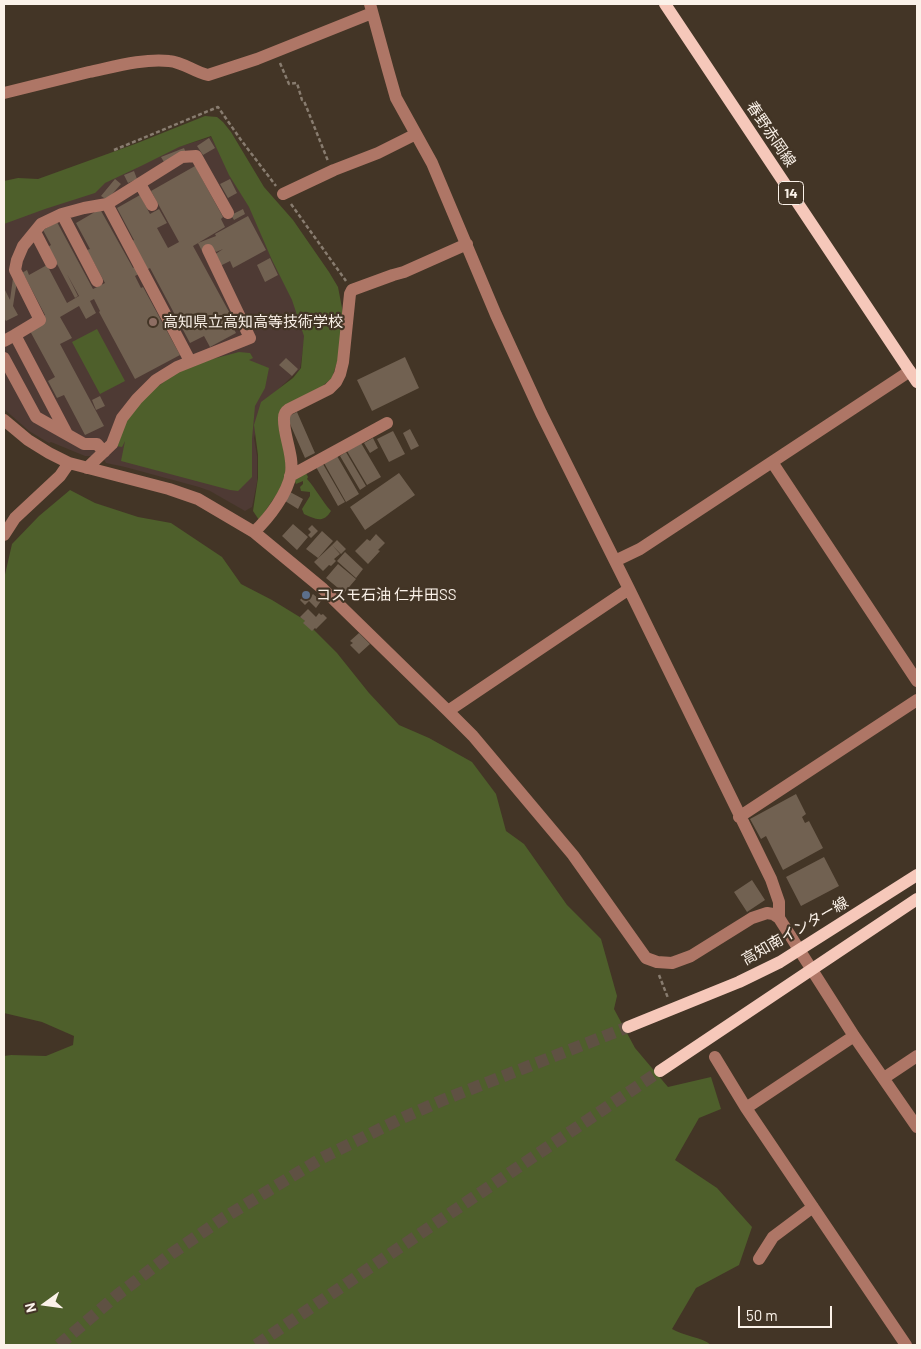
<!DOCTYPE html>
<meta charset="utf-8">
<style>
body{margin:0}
#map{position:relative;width:921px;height:1349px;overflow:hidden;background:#433526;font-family:Barlow,sans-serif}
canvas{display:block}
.frame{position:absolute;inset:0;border:5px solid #fbf2e9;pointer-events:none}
.north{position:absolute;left:20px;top:1279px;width:50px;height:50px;-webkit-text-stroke:4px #433526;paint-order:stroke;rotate:256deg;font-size:14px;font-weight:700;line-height:20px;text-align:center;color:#fbf2e9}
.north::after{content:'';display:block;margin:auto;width:18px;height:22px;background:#fbf2e9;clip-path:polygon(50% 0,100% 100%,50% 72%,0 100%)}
.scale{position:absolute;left:738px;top:1306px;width:94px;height:22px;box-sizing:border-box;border:2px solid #fbf2e9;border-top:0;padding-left:6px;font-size:15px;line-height:18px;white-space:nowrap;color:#fbf2e9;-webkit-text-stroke:4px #433526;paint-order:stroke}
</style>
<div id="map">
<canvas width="921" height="1349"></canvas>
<div class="frame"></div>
<div class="north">N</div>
<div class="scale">50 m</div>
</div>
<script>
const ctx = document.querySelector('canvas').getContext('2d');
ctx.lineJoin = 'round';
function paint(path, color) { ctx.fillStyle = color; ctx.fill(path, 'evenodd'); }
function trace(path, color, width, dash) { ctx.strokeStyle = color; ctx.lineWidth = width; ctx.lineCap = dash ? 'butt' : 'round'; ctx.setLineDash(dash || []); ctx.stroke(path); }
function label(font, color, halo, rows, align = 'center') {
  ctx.font = font + ' Barlow,"Noto Sans JP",sans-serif'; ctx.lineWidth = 4.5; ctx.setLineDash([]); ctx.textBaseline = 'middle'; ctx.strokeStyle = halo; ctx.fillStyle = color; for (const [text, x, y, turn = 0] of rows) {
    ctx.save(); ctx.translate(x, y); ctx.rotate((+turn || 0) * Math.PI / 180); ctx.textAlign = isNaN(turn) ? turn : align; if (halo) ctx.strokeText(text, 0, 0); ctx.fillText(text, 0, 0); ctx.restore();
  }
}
paint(new Path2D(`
 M211,137l40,71 50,109 4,19 -5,33 -30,28 -9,16 -7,25 3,18v26l-5,25 -7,4 -35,-20 -11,-4 -74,-20 -19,-4 -3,-5 -9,-2h-9l-34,-14 -2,1 -20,-12 -25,-22v-191l157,-66z`), '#4e3a34');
paint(new Path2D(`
 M205,116l12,1 6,5 8,10 33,55 29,33 36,52 9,15 5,26 -3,40 -8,25 -13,11 -36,18 5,53 -5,25 -24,35 -6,-9 5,-33v-23l-4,-30 7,-23 32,-24 8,-10 3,-32 -12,-36 -20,-40 -23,-53 -20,-32 -18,-39 -32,11 -38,19 -36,17 -10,10 -50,16 -41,15v-43l14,-3 20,1 97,-35z
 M97,329l28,52 -25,13 -28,-52z
 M239,352l11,1 3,5 -4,2 20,8 -4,20 -10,18 -3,33v38l-14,14 -8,-1 -109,-29 4,-20 -3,6 -6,-1 8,-24 25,-29 27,-20 29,-12z
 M306,473l2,4 -1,2c9,10 15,22 24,32 -8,13 -16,8 -27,3l-2,-5 8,-13v-4l-9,-1 -1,-4 3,-3v-3l-7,3 -2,-5z
 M70,490l25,13 43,14 33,6 51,34 19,27 31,16 31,19 34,34 32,40 30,32 30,13 43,24 24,32 10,37 18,13 43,61 34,34 16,57 -3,13 21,39 33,39 43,-10 10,32 -22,9 -24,42 42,28 35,39 -13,38 -43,23 -24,41c11,7 30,8 39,16h-707v-289l7,-1 35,1 27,-11 1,-9 -32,-14 -38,-9v-434l8,-35 27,-28z`), '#4e5f2b');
paint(new Path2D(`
 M209,138l6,10 -12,7 -6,-9z
 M184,148l2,5 -22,9 -3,-5z
 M195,166l28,51 -2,2 4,8 -32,19 40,73 -3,2 6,12 -26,14 -6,-11 -14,7 -40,-75 -15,8 6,12 2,-1 37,68 -45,24 -36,-67 1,-1 -6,-12 -4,2 6,12 -10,6 -7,-13 -19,11 12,21 -12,6 44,82 -19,9 -21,-40 -7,3 -9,-17 7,-4 -25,-46 15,-16 -20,-38 -8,4 -4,25 5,9 -12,6 -2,-3v-30l6,12 3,-22 14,-8 2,5 18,-10 20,38 12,-7 -12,-22 11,22 -3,2 -27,-51 3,-2 -8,-15 14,-8 36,67 12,-6 -18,-33 3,-1 -14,-26 24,-14 33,59 10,-6 -11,-21 2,-1 -17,-32 23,-13 10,19 9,-5 8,14 -10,5 11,20 11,-6 -28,-51z
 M134,171l3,8 -9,4 -4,-8z
 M115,179l6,5 -14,16 -6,-4z
 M230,179l7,14 -9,5 -8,-14z
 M243,209l2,5 -11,6 -3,-5z
 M248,216l18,34 -33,18 -3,-7 -10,5 -6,-11 9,-6 -7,3 -2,-2 -12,1 -4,-8 18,-7 -1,-2z
 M270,258l8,17 -13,7 -8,-17z
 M405,357l14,31 -47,23 -15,-31z
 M286,358l12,11 -6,7 -13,-11z
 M100,396l5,10 -9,4 -4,-10z
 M297,412l18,41 -10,5 -18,-41z
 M410,429l9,17 -8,4 -8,-17z
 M393,431l12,23 -16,8 -12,-23z
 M373,438l5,10 -8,5 -6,-10z
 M361,443l20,34 -14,8 -20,-34z
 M346,452l20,34 -6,4 -20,-34z
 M337,456l22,38 -13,8 -22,-39z
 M323,464l22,38 -7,4 -22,-39z
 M399,473l16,22 -50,35 -15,-23z
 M290,492l13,7 -5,10 -13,-8z
 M293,524l15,13 -11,13 -15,-14z
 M312,525l6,6 -7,7 -3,-3 3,-3 -3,-3z
 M322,531l11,10 -15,17 -12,-9z
 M376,534l9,9 -7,7 2,1 -12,13 -13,-13 12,-12 3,2z
 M337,540l9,9 -5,5 -9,-9z
 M332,545l8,9 -6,5 2,2 -5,5 -2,-1 -6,6 -9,-9z
 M345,552l18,17 -7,9 -19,-17z
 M338,564l18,15 -12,14 -18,-15z
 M313,594l8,7 -5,7 -7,-7 -4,4 -5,-5 4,-5 5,4z
 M308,609l8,8 3,-4 2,2 2,-1 4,4 -11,11 -1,-1 -3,3 -9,-8 2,-2 -5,-4z
 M359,633l11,11 -11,10 -9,-9 3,-2 -3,-2z
 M796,794l10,20 -4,3 3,6 4,-2 14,27 -40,22 -17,-34 -5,3 -11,-20z
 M824,857l15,29 -38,20 -15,-29z
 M752,880l13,20 -18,12 -13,-20z`), '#716151');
trace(new Path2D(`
 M59,1345l57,-49 55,-42 54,-37 97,-59 78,-39 43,-19 185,-73
 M256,1345l404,-274`), '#5f5143', 12, [12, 6]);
trace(new Path2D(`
 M280,63l9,21 8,-1 5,17 2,1 24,60
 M114,150l104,-43 23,33 35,46
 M291,204l55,77
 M659,975l9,23`), '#887c6f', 2.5, [4, 2.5]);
trace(new Path2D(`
 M370,4l18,66 8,28 36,65 64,152 45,98 88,176 142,290 8,23v16
 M4,93c28,-7 57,-14 85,-21 24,-5 56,-14 80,-11 14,1 25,11 39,14l49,-16 115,-46
 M140,184l12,21
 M283,194l51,-24 44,-17 38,-19
 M107,204l83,157
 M62,214l35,67
 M35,232l16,31
 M15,335l25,-15 -25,-50 2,-10 6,-14 18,-22 21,-10 22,-6 23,-4 75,-47 14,-1 32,57
 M4,341l11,-6 52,99
 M4,358l32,59 48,27h13l7,8
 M4,420l24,20 21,13 20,10 100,26 29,10 56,33 69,57 125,122 25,25 100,119 73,103 11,4 15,1 19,-7 61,-38 15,-5 6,1 6,4 75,118 63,91
 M772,462l145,219
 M87,468l25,-24 10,-26 15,-19 19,-19 21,-13 73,-29 -42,-88
 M290,476l97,-53
 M254,532c15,-14 34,-39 37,-59 3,-18 -8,-38 -7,-55 0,-4 2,-7 5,-9l40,-20 7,-7 4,-8 3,-12 7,-68 2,-4 41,-15 11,-3 63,-28
 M4,535l11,-17 45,-42 9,-13
 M615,561l25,-12 270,-178
 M448,711l181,-122
 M739,817l178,-117
 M715,1057l31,51 160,237
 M884,1078l33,-22
 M746,1108l108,-72
 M759,1259l14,-22 40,-30`), '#ae7666', 12);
trace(new Path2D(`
 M665,4l252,378
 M628,1027l111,-45 41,-20 137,-87
 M660,1071l257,-172`), '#f6c8ba', 12);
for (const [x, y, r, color] of [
 [153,322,5,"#8d6e63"],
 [306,595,5,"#5c6f8a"]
]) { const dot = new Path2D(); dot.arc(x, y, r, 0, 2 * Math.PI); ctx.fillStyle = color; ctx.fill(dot); trace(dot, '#433526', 2); }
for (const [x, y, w] of [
 [791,193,25]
]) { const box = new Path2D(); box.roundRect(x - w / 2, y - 11.5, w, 23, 4); ctx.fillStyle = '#433526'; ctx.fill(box); trace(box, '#fbf2e9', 1); }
label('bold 14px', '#fbf2e9', null, [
 ["14",791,193]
]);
label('15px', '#fbf2e9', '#433526', [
 ["春野赤岡線",771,134,56],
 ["高知南インター線",795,931,-30]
]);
label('15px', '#fbf2e9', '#433526', [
 ["高知県立高知高等技術学校",163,322],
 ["コスモ石油 仁井田SS",316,595]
], 'left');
</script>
